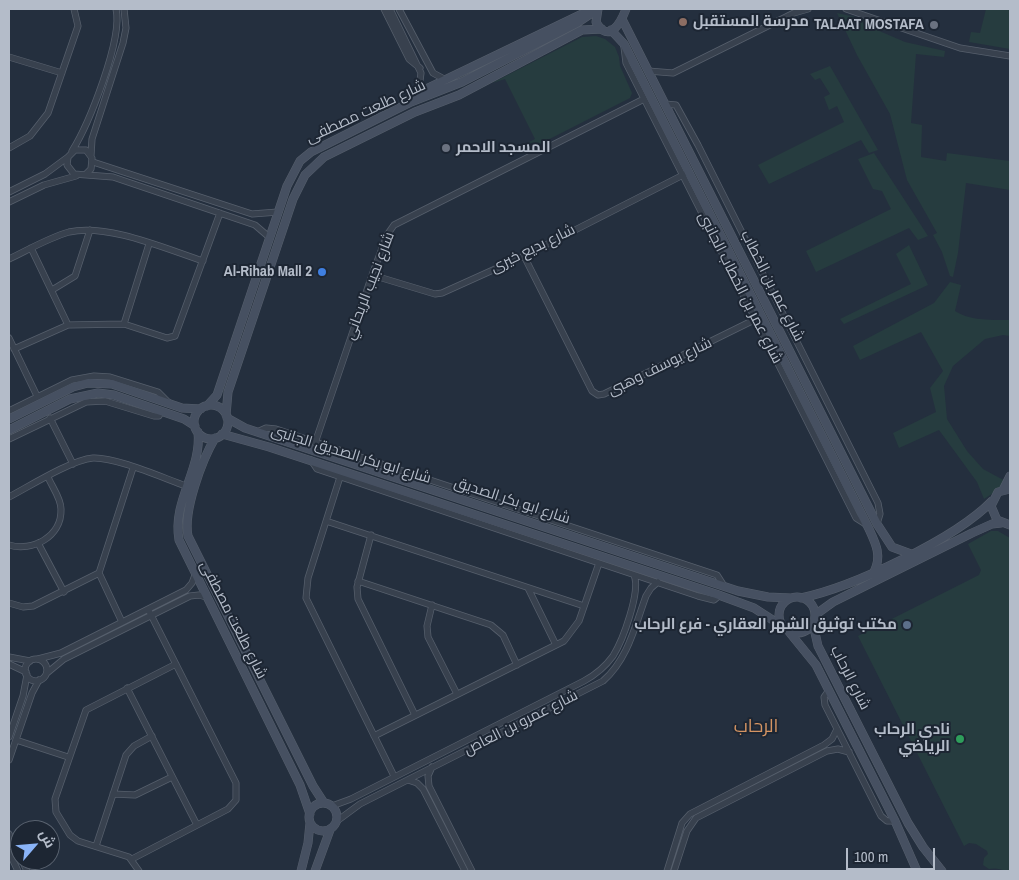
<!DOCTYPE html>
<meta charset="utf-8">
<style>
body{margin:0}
#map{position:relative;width:1019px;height:880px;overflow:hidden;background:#242f3e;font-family:"Archivo Narrow",Cairo,sans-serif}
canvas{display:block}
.frame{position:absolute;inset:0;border:10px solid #b4bcc9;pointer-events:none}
.north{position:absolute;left:10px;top:820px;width:50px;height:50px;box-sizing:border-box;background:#1d2633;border:1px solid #59626f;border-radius:50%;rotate:63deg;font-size:14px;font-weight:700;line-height:20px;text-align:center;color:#b4bcc9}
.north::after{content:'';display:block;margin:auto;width:18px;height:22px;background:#8ab4f8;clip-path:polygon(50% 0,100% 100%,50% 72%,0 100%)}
.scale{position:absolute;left:846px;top:848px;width:89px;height:22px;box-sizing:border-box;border:2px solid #b4bcc9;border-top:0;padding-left:6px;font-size:15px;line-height:18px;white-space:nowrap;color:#b4bcc9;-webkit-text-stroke:4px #1d2633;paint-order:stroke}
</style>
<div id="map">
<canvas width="1019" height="880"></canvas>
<div class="frame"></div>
<div class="north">ش</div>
<div class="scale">100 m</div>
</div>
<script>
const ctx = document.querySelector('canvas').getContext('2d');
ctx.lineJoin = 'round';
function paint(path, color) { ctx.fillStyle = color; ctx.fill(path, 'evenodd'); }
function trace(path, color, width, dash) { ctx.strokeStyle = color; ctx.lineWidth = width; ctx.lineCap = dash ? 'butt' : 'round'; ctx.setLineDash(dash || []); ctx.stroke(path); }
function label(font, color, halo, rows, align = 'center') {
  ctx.font = font + ' "Archivo Narrow",Cairo,sans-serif'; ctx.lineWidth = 4; ctx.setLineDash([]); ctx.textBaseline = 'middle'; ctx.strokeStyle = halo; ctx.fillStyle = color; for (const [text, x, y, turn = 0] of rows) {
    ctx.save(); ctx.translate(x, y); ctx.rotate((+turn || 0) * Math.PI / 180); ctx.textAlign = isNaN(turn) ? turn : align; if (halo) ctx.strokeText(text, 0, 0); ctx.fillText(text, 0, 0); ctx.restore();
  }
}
paint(new Path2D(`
 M986,9h24v40l-41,-7 2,-10 9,1z
 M837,13l27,6 -1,5 42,18 40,9 -1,6 -28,-3 -5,69 11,2 -1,32 25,4 1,-8 63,8v29l-44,-7 -8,70 -5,24 -3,-1 -8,-24 -9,-17 4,-2 -30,-53 -17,-66 -33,-59z
 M596,36l9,3 10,8 4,10 1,9 12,27 -2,5 -104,53 -2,-2 1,-5 10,-5 -30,-60 -13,4 90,-46z
 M830,66l48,84 -9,3 -8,-13 -92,44 -11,-19 86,-43 -7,-16 -8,4 -5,-13 6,-3 -10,-16 -5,2 -5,-6z
 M874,153l54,83 -10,4 -9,-12 -93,44 -10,-21 85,-42 -9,-18 -9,-2 -15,-30z
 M909,245l19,40 -84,39 -4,-5 71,-35 -15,-30z
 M950,282l11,3 -6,26c15,10 38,9 55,9v16l-7,-1 -18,4 -32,27 -9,20 3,33 20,32 16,18 26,14 -25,16 -7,-17 -38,-52 -40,18 -6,-15 43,-21 -6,-24 13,-17 -22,-39 -61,28 -7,-14 81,-43z
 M991,531h7l12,7v333c-8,0 -12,-4 -21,-2l-6,-4 1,-7 4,-4 -1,-3 -11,-7 -7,-1 -5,3 -106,-210 121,-61 2,-5 -13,-26z`), '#263c3f');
const street = new Path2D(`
 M384,9l25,50 11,9
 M390,9l31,64 -2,15 -8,14
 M399,9l34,64 13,7
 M846,9l114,39 50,8
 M624,47l2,16 230,455 11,7
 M9,57l53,16
 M648,71l25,2 121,-60 14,-4
 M665,104l11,1 22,40 180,358 2,11 -3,10
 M9,148l21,-12 18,-23 30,-87 -4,-17
 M72,151c17,-27 51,-112 44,-142
 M91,155l1,-16 31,-96 3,-15 -2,-19
 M93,162l159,52 26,-2
 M86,174l5,-5 1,-11 -6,-8h-11l-7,7 -1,8 7,9 39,3 142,48 14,12
 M9,192l36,-18 23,-17
 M9,202l35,-17 32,-9
 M31,248l37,77
 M524,256l68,135 6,4 6,-1 152,-75
 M9,259c19,-9 39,-21 60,-27 38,-9 97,17 134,29
 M372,275l63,19 7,-1 82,-37 161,-82
 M52,290l23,-14 15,-46
 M124,324l25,-80
 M9,338l28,58
 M14,349l54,-24 56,-1 43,14 8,-2 45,-123
 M9,411l63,-31 22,-4 16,1 48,15 11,11
 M50,418l23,46
 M257,432l9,-4 10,1 441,146 7,11
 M9,439l77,-37 19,-1 49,15h5l2,-5
 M315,443l57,-168 15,-40 7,-10 250,-126
 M311,460l6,9 381,127 16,4 6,-5
 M340,477l-32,101 -2,20 88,178
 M9,497c21,-11 62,-37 84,-39 23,-1 70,20 93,28
 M326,521l258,85
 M371,535l-14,52 1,12 57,116
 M38,543l26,49
 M9,545c23,7 53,-8 52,-36 0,-11 -9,-22 -13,-32
 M99,573l23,49
 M358,581l133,44 12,10 14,30
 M528,588l28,57
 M9,603l14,4 10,-1 66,-33 34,-105
 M432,605l-5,21 1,11 29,57
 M9,657l21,4
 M38,659l23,-6 125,-63 6,-7 3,-8
 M25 670a11 11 0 1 1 22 0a11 11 0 1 1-22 0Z
 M9,664l17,8
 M47,673l17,-14 126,-63 9,-1 7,2
 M127,688l70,137
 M829,690l-5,7 1,8 56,111 6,5h8
 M374,736l190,-95 15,-20 20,-58
 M9,737l14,-41 4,-21
 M16,740l52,17
 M9,760l23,-67 7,-13
 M432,767l-4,9 1,10 43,85
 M408,780l9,3 6,6 42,82
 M113,794l22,1 37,-18
 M332,806l19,-7 233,-118c11,-6 21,-14 29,-25 10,-16 28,-65 21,-81
 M337,821l23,-17 243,-123c25,-22 32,-55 43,-85l5,-8 7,-6
 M9,834l11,23
 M96,846l30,-91 8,-9 18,-10
 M9,852l9,19
 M132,859l96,-50 8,-9v-17l-88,-174
 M22,860l5,11
 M139,871l-10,-14 -51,-16 -8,-6 -14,-23 -1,-13 31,-89 90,-46
 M667,871l15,-48 8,-9 134,-69 8,-6 5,-10
 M674,871l13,-40 9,-13 131,-67 11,-2 11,3`);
const secondary = new Path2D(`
 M598,9l-2,13c13,23 25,0 30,-13
 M622,19l255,505 15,23 19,7
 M611,30l13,14 245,485c7,15 13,27 5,43
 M418,99l10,-11 162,-78
 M194 422a17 17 0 1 1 34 0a17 17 0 1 1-34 0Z
 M207,406l10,-11 70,-209 13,-25 11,-9 100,-50 51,-20 115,-59 21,-14
 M226,415l2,-23 65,-193 12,-24 19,-18 91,-45 44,-17 123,-65 20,-1
 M227,418l18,10 493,163 30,6 23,1
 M9,419l64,-32 15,-4 24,1 70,24 19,1
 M9,430l61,-31 28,-6 16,2 70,24 11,7
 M198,432c4,37 -26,69 -19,108l121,245 10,29
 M222,434l47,13 447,147 38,14 28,18
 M215,438c-13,22 -32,73 -27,98l125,250 11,17
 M1010,489l-12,3 -7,14 6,14 13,5
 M1003,490l7,-14
 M779 615a18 18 0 1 1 36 0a18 18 0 1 1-36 0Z
 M801,598c52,-11 154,-59 191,-97
 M815,615l18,-13 139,-69 20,-9 9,-1
 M813,624l5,22 90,177 15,24 19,24
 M790,633l26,32 79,156 22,50
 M309 817a14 14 0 1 1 28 0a14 14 0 1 1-28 0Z
 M301,871l7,-28 2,-20
 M315,871l15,-41`);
trace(street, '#565f6c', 7);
trace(secondary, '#565f6c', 9);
trace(street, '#38414e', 5.5);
trace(secondary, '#465061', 8);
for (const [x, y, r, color] of [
 [683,22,5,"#8d6e63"],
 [934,25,5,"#6b7280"],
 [446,148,5,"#6b7280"],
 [322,272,5,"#3f7fe0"],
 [907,625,5,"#5c6f8a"],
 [960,739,5,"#2e9e5b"]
]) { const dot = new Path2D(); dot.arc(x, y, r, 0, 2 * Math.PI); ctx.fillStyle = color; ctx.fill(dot); trace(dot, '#1d2633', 2); }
label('bold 15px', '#b4bcc9', '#1d2633', [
 ["مدرسة المستقبل",693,22,"left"],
 ["TALAAT MOSTAFA",924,25],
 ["المسجد الاحمر",456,148,"left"],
 ["Al-Rihab Mall 2",312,272],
 ["مكتب توثيق الشهر العقاري - فرع الرحاب",897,625],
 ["نادي الرحاب",950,730],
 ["الرياضي",950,747]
], 'right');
label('15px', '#b4bcc9', '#1d2633', [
 ["شارع طلعت مصطفى",366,112,-25],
 ["شارع بديع خيرى",533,249,-26],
 ["شارع نجيب الريحاني",370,286,-69],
 ["شارع عمر بن الخطاب",772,286,63],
 ["شارع عمر بن الخطاب الجانبى",740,288,63],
 ["شارع يوسف وهبى",660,367,-26],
 ["شارع ابو بكر الصديق الجانبى",351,455,17],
 ["شارع ابو بكر الصديق",512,501,18],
 ["شارع طلعت مصطفى",233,620,63],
 ["شارع الرحاب",850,678,63],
 ["شارع عمرو بن العاص",521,723,-27]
]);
label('18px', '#d59563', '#1d2633', [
 ["الرحاب",756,727]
]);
</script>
